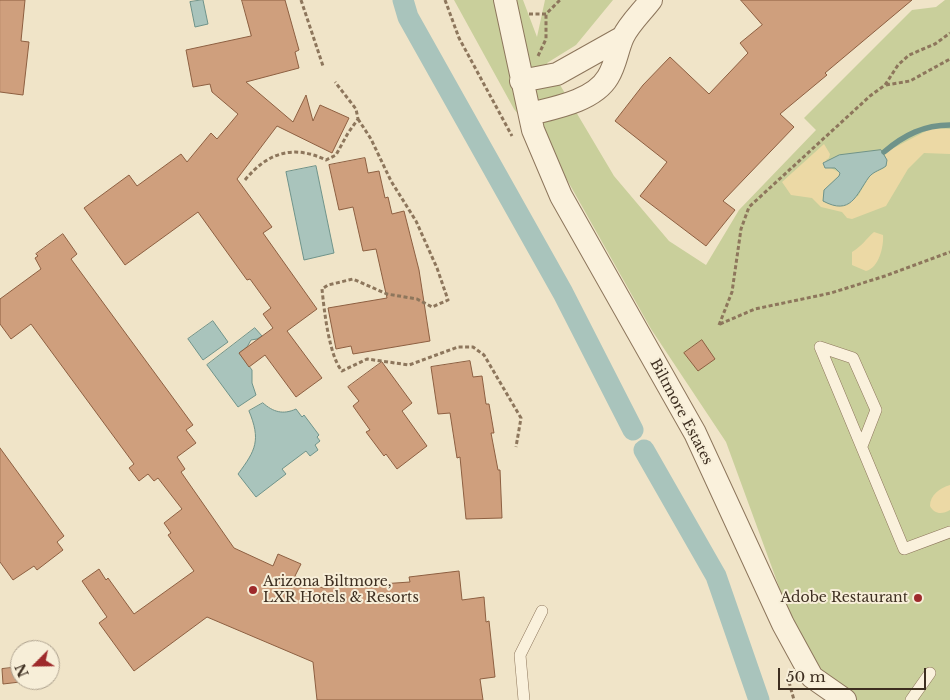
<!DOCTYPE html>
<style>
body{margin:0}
#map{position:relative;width:950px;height:700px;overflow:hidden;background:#f0e4c8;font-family:"Libre Baskerville",serif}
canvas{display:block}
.north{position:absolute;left:10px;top:640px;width:50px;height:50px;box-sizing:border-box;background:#f7eed8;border:1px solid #ada18e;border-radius:50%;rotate:247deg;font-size:14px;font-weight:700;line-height:20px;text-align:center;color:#3d2e20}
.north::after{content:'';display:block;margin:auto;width:18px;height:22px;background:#9e2a2b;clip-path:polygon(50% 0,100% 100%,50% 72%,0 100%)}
.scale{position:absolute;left:778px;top:668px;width:148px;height:22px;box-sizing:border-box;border:2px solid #3d2e20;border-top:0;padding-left:6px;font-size:15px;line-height:18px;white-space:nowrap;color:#3d2e20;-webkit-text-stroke:4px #f7eed8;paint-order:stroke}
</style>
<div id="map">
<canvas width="950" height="700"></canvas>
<div class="north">N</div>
<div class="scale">50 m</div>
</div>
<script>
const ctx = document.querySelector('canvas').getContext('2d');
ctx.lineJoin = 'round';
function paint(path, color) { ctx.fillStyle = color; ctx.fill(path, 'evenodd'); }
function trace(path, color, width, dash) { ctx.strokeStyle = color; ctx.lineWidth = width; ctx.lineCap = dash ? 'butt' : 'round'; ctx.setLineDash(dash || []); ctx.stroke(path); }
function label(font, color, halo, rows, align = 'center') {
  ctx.font = font + ' "Libre Baskerville",serif'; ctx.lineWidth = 4; ctx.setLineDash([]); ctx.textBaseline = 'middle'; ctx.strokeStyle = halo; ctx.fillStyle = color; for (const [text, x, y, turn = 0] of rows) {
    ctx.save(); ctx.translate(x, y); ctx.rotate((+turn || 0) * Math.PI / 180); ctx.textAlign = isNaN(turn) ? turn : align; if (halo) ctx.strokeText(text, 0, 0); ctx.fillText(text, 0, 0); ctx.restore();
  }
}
paint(new Path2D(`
 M454,0h69l14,37 8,-37h68l-37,45 -29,18 67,113 55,65 37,24 33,-55 77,-80 -12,-12 108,-108 24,-3 9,-7h5v700h-105l-33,-23 -86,-235 -75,-113 -90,-160 -47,-60z`), '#c9cf9b');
paint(new Path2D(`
 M932,128l18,1v25l-26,-1 -16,16 -22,37 -34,13 -5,-1 -5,-6 -21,-5 -9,-9 -21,-3 -9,-13 42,-38 6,10 -1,4 -3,2 5,8 9,5 -1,3 -15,14 -1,11 4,2 31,-7 12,-21 14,-7 3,-8 -3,-7z
 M874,232l9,3c1,11 -4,33 -17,36l-14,-6v-13c10,-6 14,-13 22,-20z
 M950,485v25c-8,5 -16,4 -20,-4 0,-11 10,-18 20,-21z`), '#ecd9a5');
const water = new Path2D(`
 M203,0l5,24 -13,3 -5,-25z
 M881,150l6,10 -1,6c-5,4 -12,5 -17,11 -13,18 -18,39 -46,24l1,-11 15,-14 1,-3 -5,-5h-10l-2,-5 16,-8z
 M316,166l18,87 -30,7 -18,-88z
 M213,321l15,21 -25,18 -15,-21z
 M255,328l7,8 -5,3 -6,1 -4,7 -8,6 13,17v13l4,12 -18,12 -31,-42z
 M263,403c10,9 20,12 33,6l6,8 2,-2 15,20 -2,2 3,4 -5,4 3,5 -8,6 -4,-5 -24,18 4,5 -30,23 -18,-23c18,-24 23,-34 11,-63z`);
paint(water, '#a9c4bc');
trace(water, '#6f938a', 1);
trace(new Path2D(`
 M884,152c20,-17 40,-27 66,-27`), '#6f938a', 5.5);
trace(new Path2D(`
 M403,0l5,17 155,276 70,137
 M644,450l72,126 43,124`), '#a9c4bc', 21);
const building = new Path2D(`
 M0,0h25l-4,41 8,1 -6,53 -23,-3z
 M242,0h43l14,50 -4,2 4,16 -53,14 47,40 13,-27 7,26 7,-16 29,13 -17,35 -55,-27 -40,53 35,48 -9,6 54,76 -30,22 35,47 -26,19 -31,-42 -16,12 -10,-14 34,-25 -10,-14 8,-6 -21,-29 -3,1 -49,-68 -73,53 -41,-57 45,-33 8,11 44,-32 6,8 24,-29 6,6 21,-25 -26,-22 -2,-8 -17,3 -7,-37 65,-14z
 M741,0h171l-87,73 2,2 -47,39 14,13 -71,74 12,9 -29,36 -66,-50 27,-34 -52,-41 28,-36 27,-28 39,37 39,-41 -8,-10 22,-18z
 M365,158l3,15 11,-2 6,27 3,-1 4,17 12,-3 15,59 11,71 -77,13 -2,-8 -15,3 -8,-41 59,-10 -11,-49 -13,2 -10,-44 -14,3 -10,-45z
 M63,234l14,20 -6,5 122,166 -7,5 10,13 -19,14 8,12 -4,3 53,76 39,18 5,-12 23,10 -6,12 28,12 87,-6 -1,-5 50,-6 3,29 22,-3 2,25 3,-1 6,56 -15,2 3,21h-166l-4,-38 -106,-45 -73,54 -35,-48 8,-6 -25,-36 17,-12 7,11 2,-2 26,36 60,-43 -26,-36 3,-2 -7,-10 18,-14 -24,-31 -4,3 -6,-7 -9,7 -10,-13 5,-4 -103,-140 -20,15 -11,-15v-25l41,-30 -6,-11 3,-2 -2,-2z
 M702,340l13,19 -17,12 -14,-18z
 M470,361l3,16 9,-1 4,28h3l5,29h-3l7,37h2l2,48 -36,1 -6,-62 -3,1 -7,-45 -12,1 -7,-47z
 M382,362l30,41 -10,8 25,35 -30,23 -11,-15 -2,2 -18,-24 4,-2 -17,-24 6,-5 -11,-14z
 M0,448l64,88 -7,6 6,8 -26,20 -3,-4 -21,14 -13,-18z
 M20,667v15l-17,2 -1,-15z`);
paint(building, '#cf9f7d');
trace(building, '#8d5f41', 1);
const lane = new Path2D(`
 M820,347l84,202 46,-17
 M820,347l33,11 23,52 -14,36
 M524,700l-4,-45 22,-44
 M911,700l19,-27`);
const street = new Path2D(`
 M505,0l28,130 28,66 134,237 88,191 29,53 33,23
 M521,81l36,-7 66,-37
 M530,114c24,-6 64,-13 78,-37 8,-13 9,-27 15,-40 6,-13 19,-25 28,-37`);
trace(lane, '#8d765c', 12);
trace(street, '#8d765c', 24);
trace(new Path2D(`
 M301,0l22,66
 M445,0l14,38 53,98
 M529,14h17l14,-14
 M538,56l8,-17v-25
 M886,85l24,-4 40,-22
 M358,119l13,20 20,42 25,40 21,47 11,32 -16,7 -15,-8 -30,-5 -34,-15 -25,6 -6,4c2,20 7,67 20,82l25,-12 42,6 49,-18h15l11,8 37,63 -5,29
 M245,180c22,-27 48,-36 81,-20l10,-5 12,-22 10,-14 -2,-10 -21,-27
 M720,324l35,-15 76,-16 54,-17 65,-24
 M719,325l13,-33 9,-63 8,-22 121,-111 15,-11 13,-20 11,-10 26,-11 15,-11
 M789,682l5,18`), '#8d765c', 3, [4, 2.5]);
trace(lane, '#faf1dc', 11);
trace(street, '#faf1dc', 22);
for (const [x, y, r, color] of [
 [253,590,5,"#9e2a2b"],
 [918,598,5,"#9e2a2b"]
]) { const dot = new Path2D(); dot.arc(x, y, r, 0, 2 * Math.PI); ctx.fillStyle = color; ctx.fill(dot); trace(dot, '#f7eed8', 2); }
label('14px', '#3d2e20', '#f7eed8', [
 ["Biltmore Estates",681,412,62]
]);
label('14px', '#3d2e20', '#f7eed8', [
 ["Arizona Biltmore,",263,582],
 ["LXR Hotels & Resorts",263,598],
 ["Adobe Restaurant",908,598,"right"]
], 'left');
</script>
